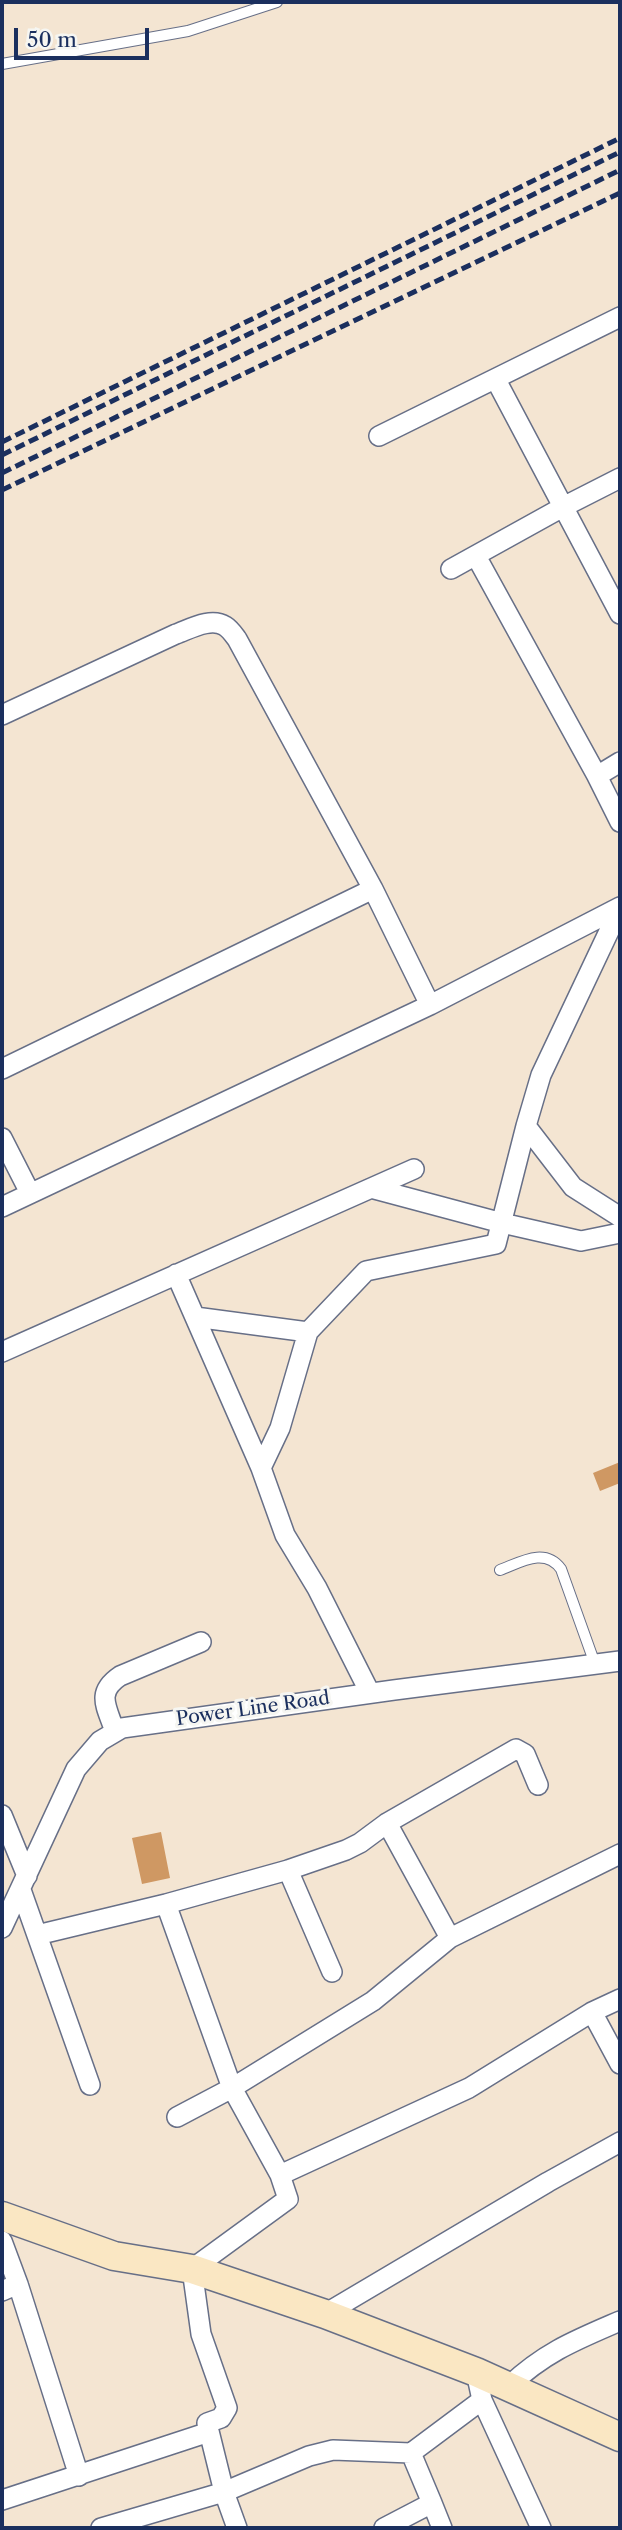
<!DOCTYPE html>
<style>
body{margin:0}
#map{position:relative;width:622px;height:2530px;overflow:hidden;background:#f4e5d2;font-family:"Libre Caslon Text",serif}
canvas{display:block}
.frame{position:absolute;inset:0;border:4px solid #1b2f5e;pointer-events:none}
.scale{position:absolute;left:14px;top:28px;width:135px;height:32px;box-sizing:border-box;border:4px solid #1b2f5e;border-top:0;padding-left:9px;font-size:21px;line-height:24px;white-space:nowrap;color:#1b2f5e;-webkit-text-stroke:5px #f6f6f2;paint-order:stroke}
</style>
<div id="map">
<canvas width="622" height="2530"></canvas>
<div class="frame"></div>
<div class="scale">50 m</div>
</div>
<script>
const ctx = document.querySelector('canvas').getContext('2d');
ctx.lineJoin = 'round';
function paint(path, color) { ctx.fillStyle = color; ctx.fill(path, 'evenodd'); }
function trace(path, color, width, dash) { ctx.strokeStyle = color; ctx.lineWidth = width; ctx.lineCap = dash ? 'butt' : 'round'; ctx.setLineDash(dash || []); ctx.stroke(path); }
function label(font, color, halo, rows, align = 'center') {
  ctx.font = font + ' "Libre Caslon Text",serif'; ctx.lineWidth = 6; ctx.setLineDash([]); ctx.textBaseline = 'middle'; ctx.strokeStyle = halo; ctx.fillStyle = color; for (const [text, x, y, turn = 0] of rows) {
    ctx.save(); ctx.translate(x, y); ctx.rotate((+turn || 0) * Math.PI / 180); ctx.textAlign = isNaN(turn) ? turn : align; if (halo) ctx.strokeText(text, 0, 0); ctx.fillText(text, 0, 0); ctx.restore();
  }
}
paint(new Path2D(`
 M620,1462v21l-20,8 -7,-18z
 M161,1832l9,46 -28,6 -10,-46z`), '#cf9863');
const lane = new Path2D(`
 M2,64l186,-33 89,-29
 M500,1570c21,-8 45,-23 61,-1l34,95`);
const street = new Path2D(`
 M496,380l124,234
 M379,436l241,-119
 M476,556l121,220
 M451,569l112,-62 57,-29
 M2,715l174,-81c14,-5 35,-17 49,-8 5,3 9,9 12,13l136,250 57,116 190,-98
 M620,762l-23,14 23,46
 M620,908l-79,167 -15,51 47,61 47,30
 M2,1069l371,-180
 M2,1138l28,55
 M371,1188l131,35 79,18 39,-8
 M2,1207l428,-202
 M176,1274l85,194
 M195,1317l113,15
 M2,1352l412,-183
 M370,1693l-53,-105 -32,-53 -24,-67 19,-40 28,-96 58,-61 130,-27 30,-118
 M115,1732c-8,-25 -20,-39 5,-56l81,-34
 M2,1815l25,61
 M387,1823l63,115
 M288,1870l44,102
 M21,1890l69,195
 M166,1904l66,184 48,87 8,24 -96,70 9,65 26,74 -6,10 -14,5 17,69 13,36
 M2,1928l74,-159 24,-28 22,-13 272,-38 226,-29
 M37,1935l129,-31 122,-34 58,-20 14,-7 27,-20 129,-74 9,5 13,31
 M592,2012l28,52
 M177,2117l55,-29 141,-87 77,-63 170,-84
 M280,2175l189,-87 123,-76 28,-13
 M2,2241l16,43 61,192
 M2,2291l16,-7
 M325,2314l223,-132 72,-40
 M476,2372l6,28 59,128
 M509,2386c36,-34 67,-46 111,-65
 M2,2500l207,-68
 M432,2503l-21,-50 71,-53
 M101,2528l123,-36 85,-36 24,-6 78,3
 M384,2528l48,-25 10,25`);
const secondary = new Path2D(`
 M2,2216l112,40 78,13 133,45 151,58 144,65`);
trace(lane, '#676f87', 12);
trace(street, '#676f87', 22);
trace(secondary, '#676f87', 31);
trace(lane, '#fff', 10);
trace(street, '#fff', 19);
trace(secondary, '#fae7c3', 28);
trace(new Path2D(`
 M2,442l618,-304
 M2,455l618,-303
 M2,473l618,-303
 M2,490l618,-297`), '#1b2f5e', 5, [10, 5]);
label('19px', '#1b2f5e', '#f6f6f2', [
 ["Power Line Road",253,1709,-8]
]);
</script>
